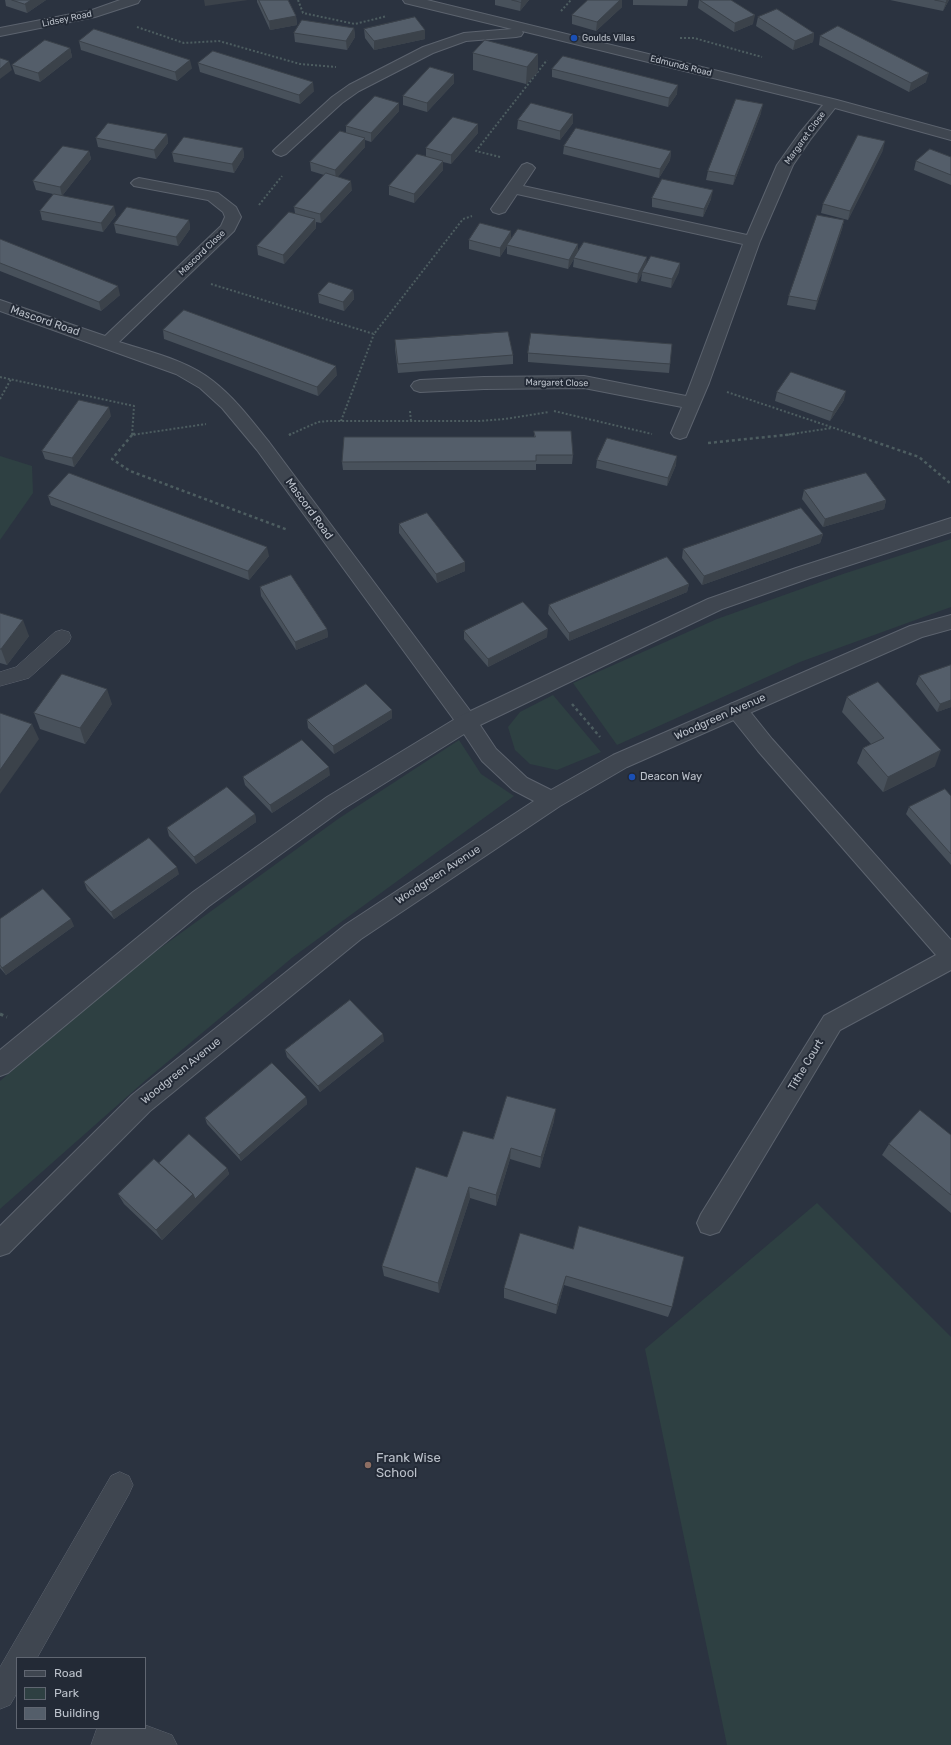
<!DOCTYPE html>
<style>
body{margin:0}
#map{position:relative;width:951px;height:1745px;overflow:hidden;background:#2b3340;font-family:Rubik,sans-serif}
canvas{display:block}
.legend{position:absolute;left:16px;top:1657px;width:130px;height:72px;box-sizing:border-box;background:#232a36;border:1px solid #606671;margin:0;padding:5px 7px;list-style:none;font-size:12px;color:#bbc1ca}
.legend li{display:flex;align-items:center;gap:8px;height:20px}
.legend b{width:20px;border:1px solid #606671}
</style>
<div id="map">
<canvas width="951" height="1745"></canvas>
<ul class="legend">
<li><b style="height:5px;background:#3f4650"></b>Road</li>
<li><b style="height:11px;background:#2e4042"></b>Park</li>
<li><b style="height:11px;background:#545e6a"></b>Building</li>
</ul>
</div>
<script>
const ctx = document.querySelector('canvas').getContext('2d');
ctx.lineJoin = 'round';
function paint(path, color) { ctx.fillStyle = color; ctx.fill(path, 'evenodd'); }
function trace(path, color, width, dash) { ctx.strokeStyle = color; ctx.lineWidth = width; ctx.lineCap = dash ? 'butt' : 'round'; ctx.setLineDash(dash || []); ctx.stroke(path); }
function label(font, color, halo, rows, align = 'center') {
  ctx.font = font + ' Rubik,sans-serif'; ctx.lineWidth = 4; ctx.setLineDash([]); ctx.textBaseline = 'middle'; ctx.strokeStyle = halo; ctx.fillStyle = color; for (const [text, x, y, turn = 0] of rows) {
    ctx.save(); ctx.translate(x, y); ctx.rotate((+turn || 0) * Math.PI / 180); ctx.textAlign = isNaN(turn) ? turn : align; if (halo) ctx.strokeText(text, 0, 0); ctx.fillText(text, 0, 0); ctx.restore();
  }
}
paint(new Path2D(`
 M0,456l32,10 1,27 -33,47z
 M951,539v68l-151,55 -183,83 -44,-62 144,-64 126,-45z
 M553,695l48,57 -44,18 -27,-6 -15,-14 -7,-23 12,-15z
 M459,740l22,34 33,22 -221,161 -146,122 -147,130v-128l130,-111 208,-151z
 M817,1203l134,134v408h-224l-82,-396z`), '#2e4042');
const service = new Path2D(`
 M62,630l7,2 2,5 -2,5 -40,36 -29,8v-14l16,-5 39,-35z
 M120,1472l9,4 4,9 -4,9 -92,164h-20v35l-7,12 -10,4v-42l111,-191z
 M145,1725l27,10 5,10h-86l6,-17h48z`);
const minor = new Path2D(`
 M120,0h20l-2,3 -43,14 -95,19v-8l92,-18z
 M403,0h24l410,100 114,31v9l-116,-32 -25,32 -17,25 -33,76 -51,142 -23,54 -6,2 -6,-2 -3,-4 11,-26 -98,-19 -100,1 -64,3 -6,-2 -3,-4 3,-4 6,-2 64,-3 100,-1 102,20 57,-152 -226,-50 -12,18 -6,2 -6,-2 -2,-3 31,-44 5,-2 5,2 3,3 -12,18 224,49 30,-70 22,-31 24,-29 -301,-74 1,2 -2,3 -5,1 -50,4 -33,12 -74,38 -17,12 -56,51 -5,2 -5,-2 -3,-3 3,-3 56,-51 17,-12 74,-38 41,-14 48,-4 -107,-26z
 M139,178l79,15 18,14 5,10 -7,14 -115,111c31,10 68,18 94,39 22,17 39,40 56,61l205,274 3,6 -3,6 -7,2 -7,-2 -203,-278 -35,-42 -22,-20 -24,-14 -176,-63v-11l105,36 116,-110 4,-9 -2,-5 -15,-12 -74,-14 -3,-3 3,-3z
 M737,702l7,2 28,35 179,201v30l-111,60 -121,202 -9,3 -9,-3 -4,-9 4,-9 123,-198 112,-61 -178,-204 -28,-35 -3,-6 3,-6z`);
const tertiary = new Path2D(`
 M951,518v14l-141,46 -88,31 -242,116 16,24 31,29 24,12 62,-35 297,-129 41,-11v14l-29,8 -295,130 -67,39 -199,133 -211,172 -141,142 -9,3v-30l132,-131 213,-170 189,-124 -21,-11 -31,-29 -18,-27 -121,75 -134,97 -201,167 -8,3v-26l193,-158 134,-95 133,-81 248,-117 88,-31z`);
trace(service, '#5c636e', 1);
trace(minor, '#5c636e', 2);
trace(tertiary, '#5c636e', 2);
trace(new Path2D(`
 M298,0l5,13 52,11 32,-8
 M561,11l10,-11
 M137,27l47,16 35,-2 81,23 36,3
 M680,38h14l68,19
 M500,157l-24,-6 71,-91
 M259,205l23,-29
 M211,284l163,50 89,-115 9,-3
 M0,377l134,29 -2,29 74,-11
 M727,392l128,43
 M0,399l11,-20
 M410,411l1,10
 M554,411l98,23
 M341,421l33,-87
 M289,435l29,-13 10,-1h152l25,-2 44,-7
 M785,435l47,-7`), '#4d5d60', 2, [2, 2]);
trace(new Path2D(`
 M132,434h6
 M852,434l67,23 32,27
 M132,435l-20,24 18,12 158,59
 M289,435l2,-1
 M708,443l87,-9
 M572,704l28,33`), '#4d5d60', 2.5, [3, 3]);
trace(new Path2D(`
 M0,1014l7,3`), '#4d5d60', 3, [3.5, 3.5]);
paint(service, '#3f4650');
paint(minor, '#3f4650');
paint(tertiary, '#3f4650');
paint(new Path2D(`
 M5,0h41l-19,13 -21,-7z
 M257,0h31l8,16 1,9 -27,5 -13,-28z
 M495,0h34l-9,11 -25,-6z
 M588,0h34v7l-26,24 -24,-7v-9z
 M633,0h55l-1,6 -54,-1z
 M699,0h32l22,24 -19,8 -36,-24z
 M890,0h59l-6,11z
 M758,17l56,16 -1,9 -20,8 -37,-24z
 M354,28l1,9 -8,13 -52,-8 -1,-9z
 M364,29l61,1v9l-51,11 -9,-12z
 M820,36l106,46 -17,10 -90,-47z
 M485,40l53,32 -12,12 -53,-14v-17z
 M79,41l113,27 -15,13 -96,-31z
 M70,48l2,9 -32,25 -25,-8 -3,-9z
 M198,63l116,28 -14,13 -100,-32z
 M552,69l125,25 -9,13 -116,-30z
 M454,74v9l-27,29 -24,-7v-9z
 M399,103v8l-28,31 -6,-2v7l-28,30 15,13 -31,33 -5,-1v6l-32,36 -26,-9 -1,-9 38,-33 -1,-6 30,-32 -13,-4 -1,-9 36,-29v-7z
 M761,113l-28,72 -27,-5 2,-9z
 M518,120l55,3 -13,17 -43,-11z
 M478,133l-27,31 -8,-2v8l-29,33 -25,-8v-9l37,-30v-8z
 M167,134l1,9 -12,16 -58,-12 -2,-9z
 M564,146l107,5 -1,9 -11,18 -96,-24z
 M243,148l1,9 -10,16 -60,-11 -2,-9z
 M883,150l-35,70 -27,-7 2,-9z
 M89,151l2,8 -29,37 54,19 -13,17 -61,-12 -2,-9 13,-17 -17,-4 -3,-9z
 M951,157v28l-37,-15 2,-9z
 M652,198l59,1 -8,18 -51,-10z
 M189,220l1,9 -12,17 -62,-13 -2,-9z
 M844,220l-2,9 -27,81 -28,-5 2,-9z
 M511,231v8l67,5v8l68,13 34,-2 -1,9 -8,16 -30,-7 1,-8 -5,10 -64,-16 1,-8 -6,10 -61,-15v-8l-7,11 -31,-8v-9z
 M0,239l120,56 -19,16 -101,-40z
 M353,290l1,9 -10,12 -25,-8 -1,-9z
 M163,330l174,45 -19,21 -154,-57z
 M395,340l118,15v9l-115,9 -3,-24z
 M528,353l142,11 -1,9 -141,-11z
 M777,392l67,8 -14,21 -55,-20z
 M111,416l-37,51 -29,-8 -3,-8z
 M534,431l39,24 -1,9h-36v6h-193l-1,-8 192,-25z
 M597,460l79,5 -9,21 -71,-18z
 M804,490l82,10 -2,9 -61,18 -21,-28z
 M48,496l221,60 -20,24 -198,-75z
 M399,524l66,47 -28,12 -38,-50z
 M823,534l-3,9 -118,42 -20,-27 1,-9z
 M689,584l-2,8 -118,49 -21,-27 1,-9z
 M260,587l67,42 1,8 -32,13 -35,-54z
 M0,613l29,23 -22,29 -7,-2z
 M464,631l83,6 -59,30 -24,-28z
 M951,665v42l-14,5 -21,-28 3,-8z
 M847,697l88,69 -52,26 -26,-29 6,-15 8,-4 -29,-32z
 M112,704l-27,40 -45,-15 -6,-16z
 M392,710v8l-58,36 -26,-26 -1,-8z
 M330,775l-58,38 -27,-28 -2,-8z
 M951,796v69l-45,-51 3,-7z
 M255,814l1,8 -60,42 -27,-28 -2,-8z
 M179,874l-65,45 -27,-29 -3,-8z
 M0,919l74,7 -68,49 -6,-7z
 M384,1041l-64,51 -33,-35 -2,-7z
 M306,1097l1,7 -66,57 -34,-37 -2,-6z
 M554,1121l-14,47 -30,-9 -14,47 -26,-8 -31,95 -55,-17 -2,-10 65,-89 46,-38z
 M951,1135v78l-69,-58 7,-11z
 M159,1163l68,5 2,6 -67,66 -38,-36 -6,-10z
 M573,1249l99,58 -4,10 -104,-32 -8,29 -52,-16v-10z`), '#48515b');
paint(new Path2D(`
 M31,0h15l-19,13 -2,-9z
 M204,0h44l-43,6z
 M522,0h7l-9,11 1,-9z
 M620,0h2v7l-26,24 1,-9z
 M947,0h2l-6,11 3,-9z
 M755,15l-2,9 -19,8 1,-9z
 M296,16l1,9 -27,5 -1,-9z
 M354,28l1,9 -8,13 -1,-9z
 M425,30v9l-51,11v-9z
 M814,33l-1,9 -20,8 2,-9z
 M70,48l2,9 -32,25 -2,-9z
 M538,54v18l-12,12 1,-17z
 M190,60l2,8 -15,13 -2,-9z
 M9,61l3,9 -12,9v-10z
 M929,73l-3,9 -17,10 2,-9z
 M454,74v9l-27,29v-9z
 M313,82l1,9 -14,13 -1,-9z
 M678,85l-1,9 -9,13 1,-9z
 M399,103v8l-28,31v-9z
 M763,104l-2,9 -28,72 2,-9z
 M573,114v9l-13,17v-9z
 M478,124v9l-27,31v-9z
 M167,134l1,9 -12,16 -2,-9z
 M365,138v9l-29,32 -1,-9z
 M885,141l-2,9 -35,70 2,-9z
 M243,148l1,9 -10,16 -2,-9z
 M89,151l2,8 -29,37 -2,-9z
 M671,151l-1,9 -11,18 1,-9z
 M443,161v9l-29,33v-9z
 M351,181l1,9 -31,33 -1,-9z
 M713,190l-2,9 -8,18 1,-8z
 M114,206l2,9 -13,17 -2,-9z
 M315,219l1,9 -32,36 -1,-9z
 M189,220l1,9 -12,17 -2,-9z
 M844,220l-2,9 -27,81 2,-9z
 M511,231v9l-11,17v-9z
 M578,244v8l-10,17 1,-9z
 M647,257l-1,9 -9,17 1,-9z
 M680,263l-1,9 -8,16 1,-9z
 M118,286l2,9 -19,16 -2,-9z
 M353,290l1,9 -10,12 -1,-9z
 M336,366l1,9 -19,21 -1,-9z
 M846,391l-2,9 -14,21 3,-9z
 M109,407l2,9 -37,51 -2,-9z
 M677,456l-1,9 -9,21 1,-8z
 M886,500l-2,9 -61,18 2,-8z
 M823,534l-3,9 -118,42 2,-9z
 M267,547l2,9 -20,24 -1,-9z
 M465,562v9l-28,12 -1,-9z
 M689,584l-2,8 -118,49v-8z
 M23,620l6,16 -22,29 -6,-16z
 M327,629l1,8 -32,13 -1,-8z
 M548,629l-1,8 -59,30v-8z
 M107,689l5,15 -27,40 -5,-16z
 M951,700v7l-14,5 3,-8z
 M392,710v8l-58,36 -1,-8z
 M32,724l7,15 -39,55v-24z
 M941,750l-6,16 -52,26 5,-15z
 M329,767l1,8 -58,38 -2,-8z
 M255,814l1,8 -60,42 -2,-7z
 M177,867l2,7 -65,45 -3,-7z
 M71,919l3,7 -68,49 -4,-7z
 M383,1034l1,7 -64,51 -2,-6z
 M306,1097l1,7 -66,57 -2,-6z
 M556,1109l-2,12 -14,47 1,-11z
 M511,1148l-1,11 -14,47v-11z
 M227,1168l2,6 -67,66 -6,-10 37,-36z
 M469,1187l1,11 -31,95 -1,-10z
 M566,1276l-2,9 -8,29 1,-9z`), '#3b424a');
const building = new Path2D(`
 M12,0h19l-6,4z
 M259,0h29l8,16 -27,5z
 M512,0h10l-1,2z
 M588,0h32l-23,22 -25,-7z
 M700,0h31l24,15 -20,8z
 M935,0h12l-1,2z
 M777,9l37,24 -19,8 -37,-24z
 M415,17l10,13 -51,11 -10,-12z
 M302,20l52,8 -8,13 -52,-8z
 M838,26l91,47 -18,10 -91,-47z
 M94,29l96,31 -15,12 -96,-31z
 M45,40l25,8 -32,25 -26,-8z
 M485,40l53,14 -11,13 -54,-14z
 M213,51l100,31 -14,13 -101,-32z
 M563,56l115,29 -9,13 -117,-29z
 M0,58l9,3 -9,8z
 M430,67l24,7 -27,29 -24,-7z
 M375,96l24,7 -28,30 -25,-7z
 M736,99l27,5 -28,72 -27,-5z
 M531,103l42,11 -13,17 -42,-11z
 M453,117l25,7 -27,31 -25,-7z
 M108,123l59,11 -13,16 -58,-12z
 M576,128l95,23 -11,18 -96,-23z
 M340,131l25,7 -30,32 -25,-8z
 M858,135l27,6 -35,70 -27,-7z
 M184,137l59,11 -11,16 -60,-11z
 M63,146l26,5 -29,36 -27,-6z
 M930,149l21,8v18l-35,-14z
 M417,154l26,7 -29,33 -25,-8z
 M326,173l25,8 -31,33 -26,-7z
 M662,179l51,11 -9,19 -52,-11z
 M54,194l60,12 -13,17 -61,-12z
 M127,207l62,13 -13,17 -62,-13z
 M289,212l26,7 -32,36 -26,-9z
 M817,215l27,5 -27,81 -28,-5z
 M480,223l31,8 -11,17 -31,-8z
 M518,229l60,15 -9,16 -62,-15z
 M0,239l118,47 -19,16 -99,-39z
 M584,242l63,15 -9,17 -64,-16z
 M651,256l29,7 -8,16 -30,-7z
 M329,282l24,8 -10,12 -25,-8z
 M184,310l152,56 -19,21 -154,-57z
 M508,332l5,23 -115,9 -3,-24z
 M531,333l141,11 -2,20 -142,-11z
 M791,372l55,19 -13,21 -56,-20z
 M79,400l30,7 -37,51 -30,-7z
 M534,431h37l2,24h-37v6l-194,1 2,-25h191z
 M607,438l70,18 -9,22 -71,-18z
 M69,473l198,74 -19,24 -200,-75z
 M866,473l20,27 -61,19 -21,-29z
 M801,508l22,26 -119,42 -21,-27z
 M427,513l38,49 -29,12 -37,-50z
 M667,557l22,27 -120,49 -20,-28z
 M291,575l36,54 -32,13 -35,-55z
 M523,602l25,27 -60,30 -24,-28z
 M0,613l23,7 -22,29h-1z
 M951,665v35l-11,4 -21,-28z
 M62,674l45,15 -27,39 -46,-15z
 M878,682l63,68 -53,27 -25,-29 21,-10 -37,-41z
 M366,684l26,26 -59,36 -26,-26z
 M0,713l32,11 -32,46z
 M302,740l27,27 -59,38 -27,-28z
 M227,787l28,27 -61,43 -27,-29z
 M945,789l6,7v58l-42,-47z
 M149,838l28,29 -66,45 -27,-30z
 M43,889l28,30 -69,49 -2,-3v-46z
 M350,1000l33,34 -65,52 -33,-36z
 M272,1063l34,34 -67,58 -34,-37z
 M507,1096l49,13 -15,48 -30,-9 -15,47 -27,-8 -31,96 -56,-17 34,-99 31,10 16,-46 30,8z
 M920,1110l31,25v60l-62,-51z
 M189,1134l38,34 -32,31 -2,-5 -34,-31z
 M154,1159l39,35 -37,36 -38,-36z
 M579,1226l105,31 -12,50 -106,-31 -9,29 -53,-17 16,-55 53,16z`);
paint(building, '#545e6a');
trace(building, '#3b424a', 1);
for (const [x, y, r, color] of [
 [574,38,4,"#1a4fb4"],
 [632,777,4,"#1a4fb4"],
 [368,1465,4,"#8d6e63"]
]) { const dot = new Path2D(); dot.arc(x, y, r, 0, 2 * Math.PI); ctx.fillStyle = color; ctx.fill(dot); trace(dot, '#232a36', 1.5); }
label('9px', '#bbc1ca', '#232a36', [
 ["Lidsey Road",67,19,-12],
 ["Edmunds Road",681,66,14],
 ["Margaret Close",805,138,-54],
 ["Mascord Close",202,253,-44],
 ["Margaret Close",557,383,1]
]);
label('9px', '#bbc1ca', '#232a36', [
 ["Goulds Villas",582,38]
], 'left');
label('11px', '#bbc1ca', '#232a36', [
 ["Mascord Road",45,321,19],
 ["Mascord Road",309,509,54],
 ["Woodgreen Avenue",720,717,-24],
 ["Woodgreen Avenue",438,875,-33],
 ["Tithe Court",806,1065,-59],
 ["Woodgreen Avenue",181,1071,-39]
]);
label('11px', '#bbc1ca', '#232a36', [
 ["Deacon Way",640,777]
], 'left');
label('13px', '#bbc1ca', '#232a36', [
 ["Frank Wise",376,1458],
 ["School",376,1473]
], 'left');
</script>
